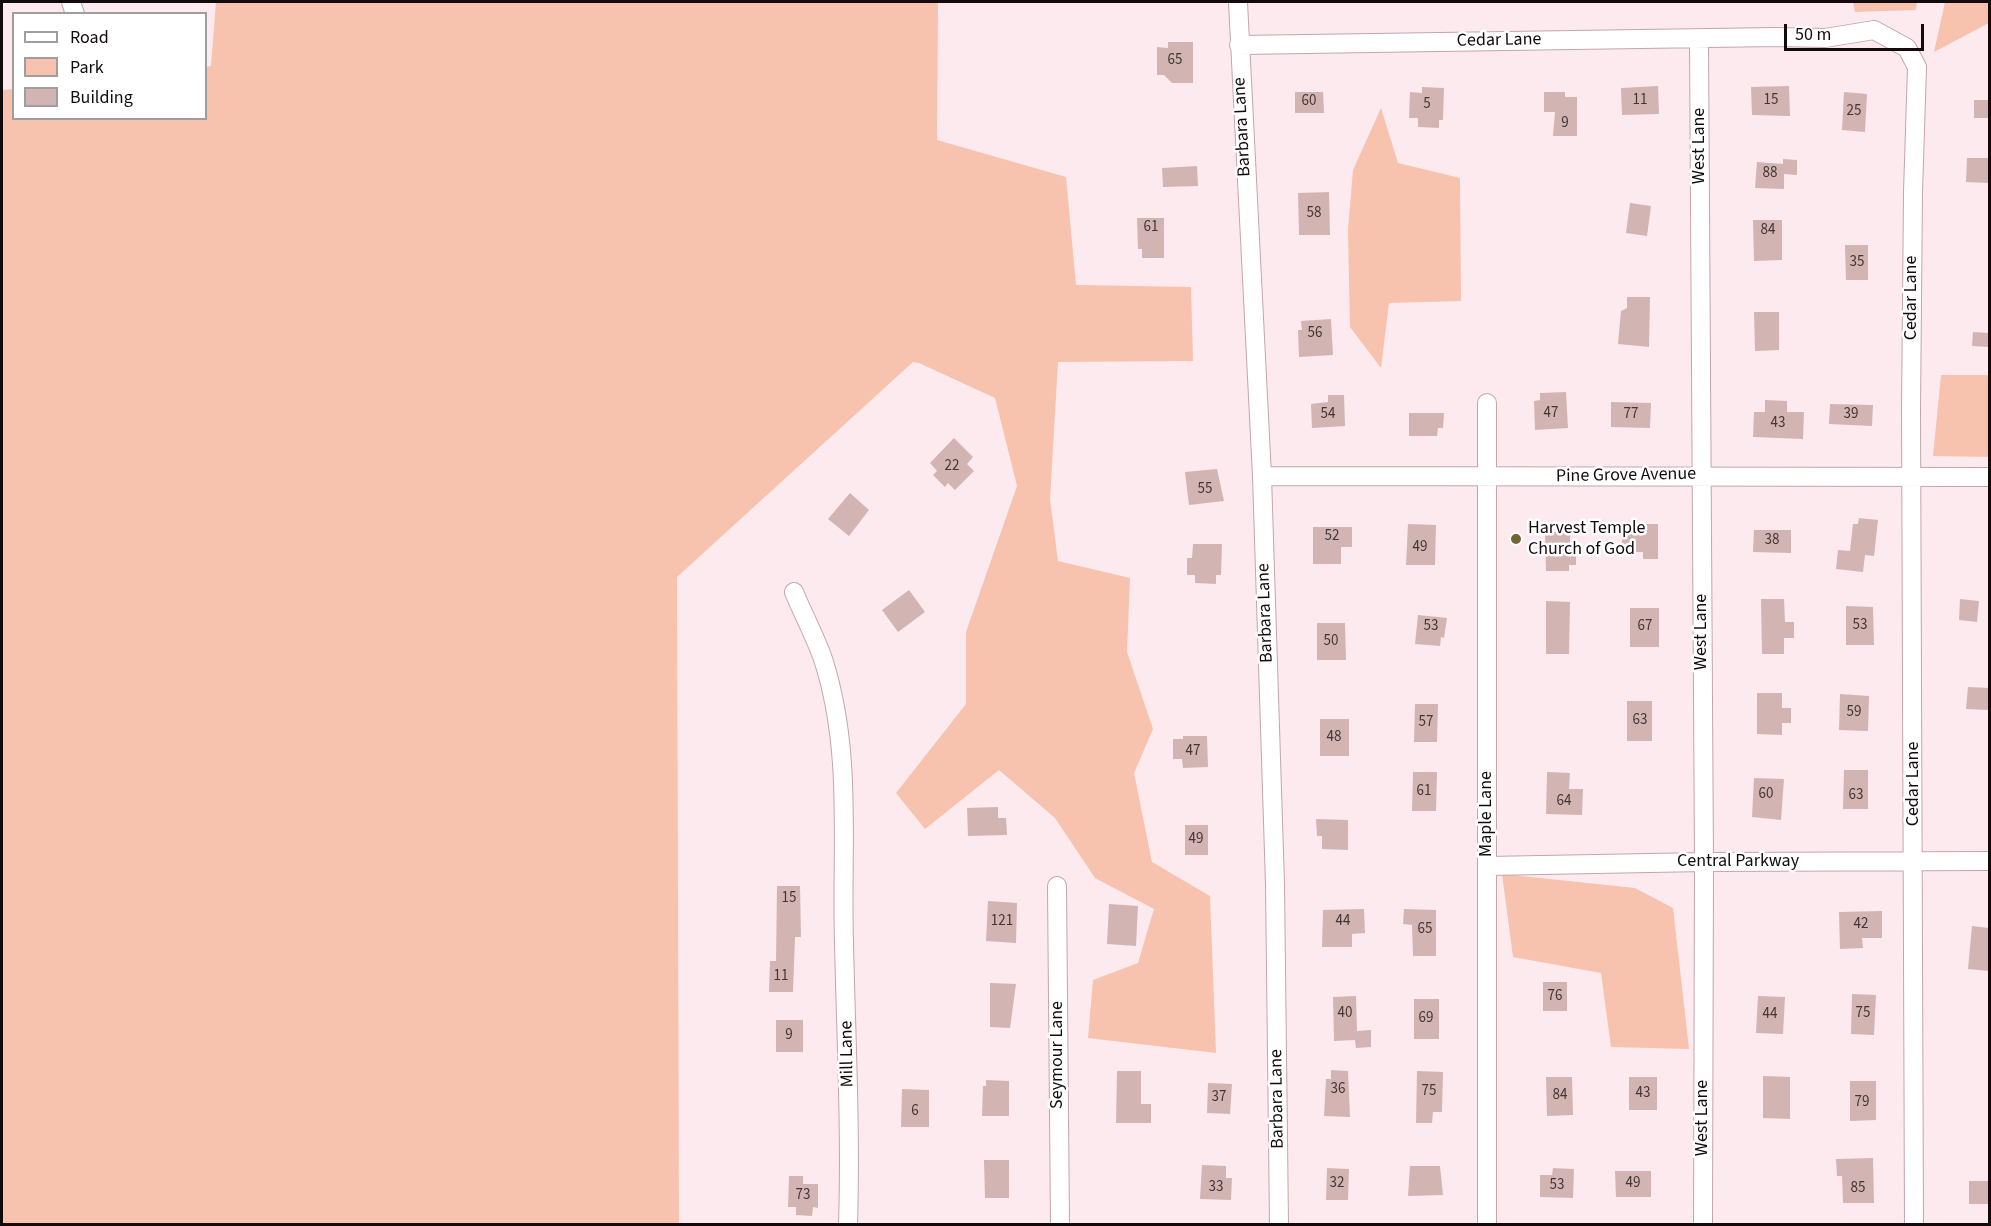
<!DOCTYPE html>
<style>
body{margin:0}
#map{position:relative;width:1991px;height:1226px;overflow:hidden;background:#fceaee;font-family:"Source Sans 3",sans-serif}
canvas{display:block}
.frame{position:absolute;inset:0;border:3px solid #130a0c;pointer-events:none}
.legend{position:absolute;left:12px;top:12px;width:195px;height:108px;box-sizing:border-box;background:#fff;border:2px solid #a19d9e;margin:0;padding:8px 10px;list-style:none;font-size:18px;color:#130a0c}
.legend li{display:flex;align-items:center;gap:12px;height:30px}
.legend b{width:30px;border:2px solid #a19d9e}
.scale{position:absolute;left:1784px;top:24px;width:140px;height:27px;box-sizing:border-box;border:3px solid #130a0c;border-top:0;padding-left:8px;font-size:18px;line-height:21px;white-space:nowrap;color:#130a0c;-webkit-text-stroke:4px #fff;paint-order:stroke}
</style>
<div id="map">
<canvas width="1991" height="1226"></canvas>
<div class="frame"></div>
<ul class="legend">
<li><b style="height:8px;background:#fff"></b>Road</li>
<li><b style="height:16px;background:#f7c2ae"></b>Park</li>
<li><b style="height:16px;background:#d2b5b3"></b>Building</li>
</ul>
<div class="scale">50 m</div>
</div>
<script>
const ctx = document.querySelector('canvas').getContext('2d');
ctx.lineJoin = 'round';
function paint(path, color) { ctx.fillStyle = color; ctx.fill(path, 'evenodd'); }
function trace(path, color, width, dash) { ctx.strokeStyle = color; ctx.lineWidth = width; ctx.lineCap = dash ? 'butt' : 'round'; ctx.setLineDash(dash || []); ctx.stroke(path); }
function label(font, color, halo, rows, align = 'center') {
  ctx.font = font + ' "Source Sans 3",sans-serif'; ctx.lineWidth = 5; ctx.setLineDash([]); ctx.textBaseline = 'middle'; ctx.strokeStyle = halo; ctx.fillStyle = color; for (const [text, x, y, turn = 0] of rows) {
    ctx.save(); ctx.translate(x, y); ctx.rotate((+turn || 0) * Math.PI / 180); ctx.textAlign = isNaN(turn) ? turn : align; if (halo) ctx.strokeText(text, 0, 0); ctx.fillText(text, 0, 0); ctx.restore();
  }
}
paint(new Path2D(`
 M216,2h722l-1,138 129,37 10,108 115,2 2,74 -135,1 -8,137 8,62 72,17 -3,74 26,77 -19,44 18,89 58,34 6,157 -128,-15 5,-58 45,-17 16,-54 -59,-31 -40,-60 -56,-48 -74,59 -29,-36 70,-89v-72l51,-146 -22,-88 -76,-35 -6,-1 -236,215 2,647h-676l-1,-1134 11,-1 1,29h192v-51l5,-1z
 M1853,2h64l-1,8 -61,2z
 M1945,2h44v21l-55,29z
 M1381,108l17,55 62,15 1,123 -72,2 -8,65 -31,-41 -2,-97 5,-60z
 M1941,375h48v82l-56,-1z
 M1502,874l133,14 38,20 16,141 -78,-2 -10,-74 -88,-16z`), '#f7c2ae');
paint(new Path2D(`
 M1168,42h25v41h-21l-8,-8h-7v-28l11,1z
 M1658,86l1,28 -37,1 -1,-27z
 M1789,86l1,30 -38,-1 -1,-28z
 M1422,87l22,1 -1,32h-4v8l-21,-1v-9h-9l1,-26 12,1z
 M1295,92h28l1,21h-29z
 M1544,92h21v5h12v39h-24l2,-24h-11z
 M1844,92l23,2 -2,38 -23,-2z
 M1974,100h15v18h-15z
 M1967,158h22v25l-23,-1z
 M1783,159l14,1v15l-13,-1v15l-29,-1 2,-26 26,2z
 M1197,166l1,20 -35,1 -1,-19z
 M1329,192l1,43h-31l-1,-42z
 M1630,203l21,3 -4,30 -21,-3z
 M1137,218h27v40h-22v-9h-4z
 M1753,220h29v40l-28,1z
 M1845,245h23v35h-22z
 M1627,297h23l-1,50 -31,-3 3,-33 6,-3z
 M1754,312h25v38l-24,1z
 M1331,319l2,36 -34,2 -1,-27h4l-1,-9z
 M1973,332l16,1v14l-17,-1z
 M1566,392l2,36 -33,2 -1,-29 6,-1v-7z
 M1328,395h16l1,31 -33,2 -1,-24 17,-2z
 M1765,400l22,1v11h17l-1,27 -50,-2 1,-25h11z
 M1611,402l40,1 -1,25 -39,-1z
 M1830,404l43,1 -1,21 -43,-2z
 M1409,413h35l-1,15h-5l-1,8h-28z
 M954,438l19,19 -6,7 7,7 -19,19 -7,-7 -3,4 -12,-12 4,-4 -7,-8z
 M1217,469l7,32 -35,4 -4,-33z
 M850,493l19,17 -20,26 -21,-17z
 M1859,518l19,2 -4,36 -9,-1 -2,17 -27,-3 2,-19 12,1 3,-27h5z
 M1408,524l28,1 -1,40h-29z
 M1622,524h36v35h-15v-7h-21z
 M1313,527h39v20h-11v17h-28z
 M1754,530h37v23l-38,-1z
 M1545,532h25v18l6,-1v16h-7v6h-23z
 M1193,544h29l-1,31h-5v9l-21,-1v-8h-8v-17h5z
 M909,590l16,22 -27,20 -16,-22z
 M1761,599h23l1,23h9v16h-10v16h-22z
 M1960,599l19,2 -2,21 -18,-2z
 M1546,601l24,1 -1,52h-23z
 M1846,606l27,1 1,38h-28z
 M1630,608h29v39h-29z
 M1418,615l29,3 -3,20 -3,-1 -1,9 -25,-2z
 M1317,623h28l1,37h-29z
 M1968,687l21,1v22l-23,-1z
 M1757,693h25v15h9v15h-9v12l-25,-1z
 M1840,694l29,2 -1,35 -29,-1z
 M1627,701h25v40h-25z
 M1415,704h23l-1,38h-23z
 M1320,719h29v37h-29z
 M1183,736h24l1,31 -25,1 -1,-9h-9v-20h10z
 M1844,770h24v39h-25z
 M1413,772h24l-1,39h-24z
 M1547,772l23,1 -1,16h14l-1,26 -36,-1z
 M1754,778l30,1 -3,41 -29,-3z
 M998,807v11h8l1,17 -39,1 -1,-28z
 M1316,819l32,1v30l-26,-1v-13h-5z
 M1185,825h23v30h-23z
 M777,886h23l1,51h-6l-2,55h-24l1,-31h6z
 M988,901l29,2 -1,40 -30,-2z
 M1109,904l29,2 -2,40 -29,-2z
 M1364,909l1,24 -13,1v13h-30l1,-37z
 M1404,909l32,1v46h-23l-1,-31 -9,-1z
 M1882,911v27h-20l1,10 -23,1 -1,-37z
 M1972,926l17,2v43l-21,-2z
 M1543,982h24v29h-24z
 M990,983l26,1 -6,44 -20,-1z
 M1852,994l24,1 -2,40 -23,-1z
 M1356,996l1,35 14,-1v17l-15,1 -1,-8 -21,1 -1,-44z
 M1758,996l27,1 -2,37 -27,-1z
 M1414,999h25v40h-25z
 M776,1020h27v32h-27z
 M1331,1070l17,1 2,46 -26,-1 2,-37h5z
 M1117,1071h24v33h10v19h-35z
 M1417,1071l26,1 -1,40h-9l-1,11h-16z
 M1763,1076l27,1v42l-27,-1z
 M1546,1077h26l1,38 -26,1z
 M1629,1077h28v33h-28z
 M986,1080l23,1v35h-27l1,-30h3z
 M1850,1081h26v39l-26,1z
 M1208,1083l24,1 -2,30 -23,-1z
 M902,1089l27,1v37h-28z
 M1873,1158l1,45h-31l-1,-27h-5l-1,-17z
 M984,1160h25v38h-24z
 M1202,1165l24,1v12h6l-1,22 -31,-1z
 M1410,1166h30l3,29 -35,1z
 M1327,1168l22,1 -1,31h-22z
 M1553,1168l21,1 -1,29 -33,-1v-22h12z
 M1615,1171h36v26h-35z
 M789,1176h14v8h15v24l-5,-1 -1,9 -16,-1v-8h-8z
 M1969,1181h20v23h-20z`), '#d2b5b3');
const street = new Path2D(`
 M71,2l4,12
 M1238,2l24,474 13,408 4,340
 M1699,40l5,822 -1,362
 M1239,45l536,-8 50,1 49,-8 33,18 10,19 -4,125 -2,218 3,814
 M1487,403v821
 M1262,476l728,1
 M794,592c9,22 21,44 29,67 30,92 18,189 21,284 2,94 7,187 4,281
 M1487,866l217,-4 286,-1
 M1057,886l3,338`);
trace(street, '#c2a6ac', 20);
trace(street, '#fff', 18);
for (const [x, y, r, color] of [
 [1516,539,6,"#6f6632"]
]) { const dot = new Path2D(); dot.arc(x, y, r, 0, 2 * Math.PI); ctx.fillStyle = color; ctx.fill(dot); trace(dot, '#fff', 2); }
label('15px', '#433536', null, [
 ["65",1175,61],
 ["11",1640,101],
 ["15",1771,101],
 ["60",1309,102],
 ["5",1427,105],
 ["25",1854,112],
 ["9",1565,124],
 ["88",1770,174],
 ["58",1314,214],
 ["61",1151,228],
 ["84",1768,231],
 ["35",1857,263],
 ["56",1315,334],
 ["47",1551,414],
 ["54",1328,415],
 ["77",1631,415],
 ["39",1851,415],
 ["43",1778,424],
 ["22",952,467],
 ["55",1205,490],
 ["52",1332,537],
 ["38",1772,541],
 ["49",1420,548],
 ["53",1860,626],
 ["53",1431,627],
 ["67",1645,627],
 ["50",1331,642],
 ["59",1854,713],
 ["63",1640,721],
 ["57",1426,723],
 ["48",1334,738],
 ["47",1193,752],
 ["61",1424,792],
 ["60",1766,795],
 ["63",1856,796],
 ["64",1564,802],
 ["49",1196,840],
 ["15",789,899],
 ["121",1002,922],
 ["44",1343,922],
 ["42",1861,925],
 ["65",1425,930],
 ["11",781,977],
 ["76",1555,997],
 ["40",1345,1014],
 ["75",1863,1014],
 ["44",1770,1015],
 ["69",1426,1019],
 ["9",789,1036],
 ["36",1338,1090],
 ["75",1429,1092],
 ["43",1643,1094],
 ["84",1560,1096],
 ["37",1219,1098],
 ["79",1862,1103],
 ["6",915,1112],
 ["32",1337,1184],
 ["49",1633,1184],
 ["53",1557,1186],
 ["33",1216,1188],
 ["85",1858,1189],
 ["73",803,1196]
]);
label('18px', '#130a0c', '#fff', [
 ["Cedar Lane",1499,41,-1],
 ["Barbara Lane",1243,127,-93],
 ["West Lane",1700,146,-90],
 ["Cedar Lane",1912,298,-90],
 ["Pine Grove Avenue",1626,476,-1],
 ["Barbara Lane",1266,613,-92],
 ["West Lane",1702,632,-90],
 ["Cedar Lane",1914,784,-90],
 ["Maple Lane",1487,814,-90],
 ["Central Parkway",1738,862],
 ["Mill Lane",848,1054,-91],
 ["Seymour Lane",1058,1055,-90],
 ["Barbara Lane",1278,1099,-91],
 ["West Lane",1703,1118,-90]
]);
label('18px', '#130a0c', '#fff', [
 ["Harvest Temple",1528,529],
 ["Church of God",1528,550]
], 'left');
</script>
